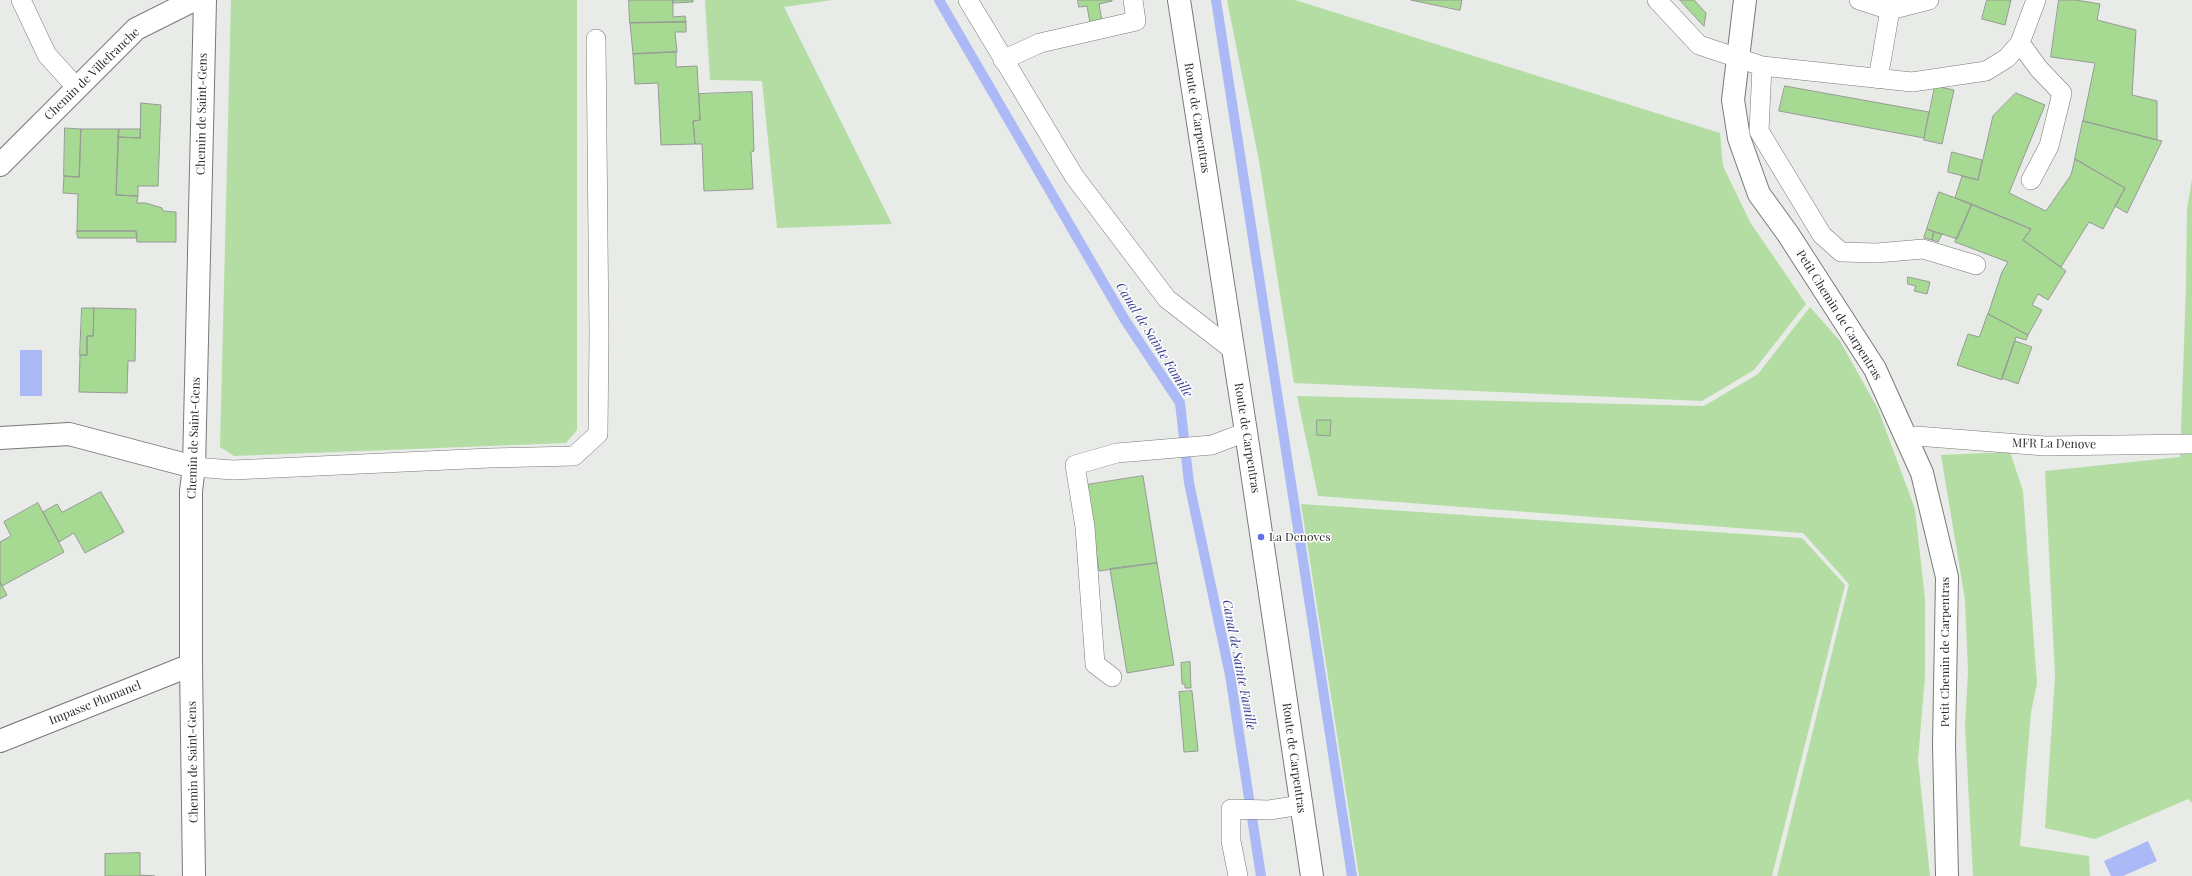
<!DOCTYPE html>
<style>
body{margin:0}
canvas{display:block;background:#e8ebe7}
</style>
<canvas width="2192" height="876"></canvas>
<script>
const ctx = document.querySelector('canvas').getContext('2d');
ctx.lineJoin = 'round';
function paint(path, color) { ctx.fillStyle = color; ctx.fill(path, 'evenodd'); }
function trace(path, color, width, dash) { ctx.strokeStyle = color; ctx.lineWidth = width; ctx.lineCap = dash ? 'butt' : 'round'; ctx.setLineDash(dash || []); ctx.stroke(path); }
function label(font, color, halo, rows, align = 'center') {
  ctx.font = font + ' "Playfair Display",serif'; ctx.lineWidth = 3; ctx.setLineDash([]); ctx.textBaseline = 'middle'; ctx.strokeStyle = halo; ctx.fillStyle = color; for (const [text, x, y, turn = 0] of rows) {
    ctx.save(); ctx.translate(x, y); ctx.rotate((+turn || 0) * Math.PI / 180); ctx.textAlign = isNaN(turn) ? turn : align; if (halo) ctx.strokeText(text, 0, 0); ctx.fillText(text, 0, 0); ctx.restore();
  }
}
paint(new Path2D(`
 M231,0h346v430l-11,13 -332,13 -14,-9z
 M705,0h127l-48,7 108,217 -115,4 -15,-147 -52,-1z
 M1227,0h68l425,133 3,33 27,56 56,82 -52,66 -52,31 -408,-18 -35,-222z
 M2192,179v624l-4,-4 -93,40 -50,-11 10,-152 -10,-205 135,-14 6,-170 1,-78z
 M1810,307l30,34 38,68 37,100 10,90v77l-7,84 12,116h-153l72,-292 -46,-51 -485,-37 -21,-100 407,10 54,-32z
 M2010,452l13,39 14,193 -6,28 -11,134 69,10 1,20h-117l-8,-150 3,-54 -3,-72 -24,-145z
 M1301,504l501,34 43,47 -73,291h-413z`), '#b4dda4');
paint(new Path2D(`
 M20,350h22v46h-22z
 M2148,841l9,20 -34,15h-12l-7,-15z`), '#abb9f6');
trace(new Path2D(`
 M939,0l186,320 55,83 9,80 41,192 31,201
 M1216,0l136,876`), '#abb9f6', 10);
const building = new Path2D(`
 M629,0h44v17l12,-1 1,6 -56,1z
 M673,0h20v2l-20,1z
 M1078,0h34v1l-13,3 3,17 -12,2 -3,-17 -8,1z
 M1411,0h51l-2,10z
 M1680,0h14l12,13 -2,13z
 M1987,0h24l-6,25 -23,-6z
 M2059,0h17l24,4 -3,16 39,10 -4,65 25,6v39l-74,-19 12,-58 -44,-6z
 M686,22v10h-11l2,20 -44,2 -3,-31z
 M676,52v15l21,-1 3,54 -7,1 2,23 -34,1 -3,-62 -23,1 -2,-30z
 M1785,86l144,26 -5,26 -145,-27z
 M1935,86l19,4 -12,54 -18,-4z
 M752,92l2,59 -3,1 2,37 -49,2 -2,-47h-7l-2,-23 7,-1 -1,-26z
 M2016,93l29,12 -36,88 37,18 25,-36 4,-16 50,29 -22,41 -14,-7 -28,45 -38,-27 8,-11 -76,-31 7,-22 16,4 15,-64z
 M141,103l20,2 -3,81h-20v10l-22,-1 2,-58 22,1z
 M2083,121l79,20 -35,72 -12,-7 10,-18 -50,-29z
 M65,128l16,1 -2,48 -15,-1z
 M81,129h38l-3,66 22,1 -1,7h9l16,5 1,3 13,1v30h-39l-1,-11h-59l1,-37 -15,-1 1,-17 15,1z
 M119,129h21v9l-22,-1z
 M1952,152l30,8 -4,20 -30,-8z
 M1939,192l33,12 -15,35 -30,-10z
 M1972,204l59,25 -8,11 43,31 -18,29 -10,-6 -6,11 10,5 -14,25 -40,-21 14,-42 6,-10 -53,-20z
 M1927,229l7,3 -2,8 -8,-2z
 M77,231h59l1,7h-59z
 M1934,232l8,2 -4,8 -6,-2z
 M1908,277l22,5 -3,12 -13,-3 2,-5 -8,-2z
 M82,308h12l-1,28h-6v19h-7z
 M94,308l42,1 -1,52h-7l-1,32 -48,-1 1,-37h7v-19h6z
 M1988,314l40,21 -2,5 -10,-3 -14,43 -45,-15 11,-31 11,3z
 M2015,341l17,6 -14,37 -16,-6z
 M1317,420h14l-1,16 -13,-1z
 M1143,476l14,87 -58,8 -13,-86z
 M101,492l23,40 -39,21 -11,-20 -15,9 -16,-30 14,-8 5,8z
 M38,503l26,49 -62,34 -2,-4v-40l11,-6 -7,-14z
 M1157,563l17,102 -47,8 -17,-104z
 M0,582l7,13 -7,4z
 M1190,662l1,26h-6v-4h-3l-1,-21z
 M1192,691l6,60 -14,1 -5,-60z
 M140,853v22l15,1h-50v-22z`);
paint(building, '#a6d991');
trace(building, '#979a96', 1);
const service = new Path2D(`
 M21,0l26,55 30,33
 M968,0l106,176 93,123 66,51
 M1657,0l42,45 63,21 150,16 74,-11 21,-13 13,-15 16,-43
 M1859,0l31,10
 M2020,43l19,26 23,24 -13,53 -18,34
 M1003,60l37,-17 96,-22 -3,-21
 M1762,66l-3,65 63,104 19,17 36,1 46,-4 53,16
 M1878,79l12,-69 39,-10
 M1916,436l129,10 147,-2
 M194,467l39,3 257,-12 84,-2 24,-22 1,-99 -3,-296
 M1112,677l-17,-13 -10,-137 -10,-62 42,-12 95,-8 34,-13
 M1238,876l-7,-35v-32l38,1 32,-5`);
const minor = new Path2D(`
 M1745,0l-12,100 6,38 20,56 29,40 87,135 47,104 25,104 -3,168 3,131
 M0,165l136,-136 58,-29
 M0,438l69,-4 125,33
 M0,741l191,-76`);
const tertiary = new Path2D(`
 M194,876l-3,-211v-174l3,-24 11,-467`);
const secondary = new Path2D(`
 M1179,0l67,432 66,444`);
trace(service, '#777a76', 20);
trace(minor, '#777a76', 24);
trace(tertiary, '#777a76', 24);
trace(secondary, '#777a76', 24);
trace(service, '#fff', 19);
trace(minor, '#fff', 22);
trace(tertiary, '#fff', 22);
trace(secondary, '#fff', 22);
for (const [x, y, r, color] of [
 [1261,537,4,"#6271e9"]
]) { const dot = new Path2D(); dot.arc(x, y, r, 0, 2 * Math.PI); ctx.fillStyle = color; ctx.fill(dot); trace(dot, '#fff', 1.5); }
label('12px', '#2b2c2b', '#fff', [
 ["Chemin de Villefranche",92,74,-44],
 ["Chemin de Saint-Gens",202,114,-89],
 ["Route de Carpentras",1197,118,81],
 ["Petit Chemin de Carpentras",1839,315,58],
 ["Chemin de Saint-Gens",194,438,-88],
 ["Route de Carpentras",1247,438,81],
 ["MFR La Denove",2054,444,1],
 ["Petit Chemin de Carpentras",1945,652,-90],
 ["Impasse Plumanel",95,703,-22],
 ["Route de Carpentras",1294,758,82],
 ["Chemin de Saint-Gens",193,762,-91]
]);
label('12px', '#2b2c2b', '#fff', [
 ["La Denoves",1269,537]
], 'left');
label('italic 13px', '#363e94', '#fff', [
 ["Canal de Sainte Famille",1154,340,58],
 ["Canal de Sainte Famille",1239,665,79]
]);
</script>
